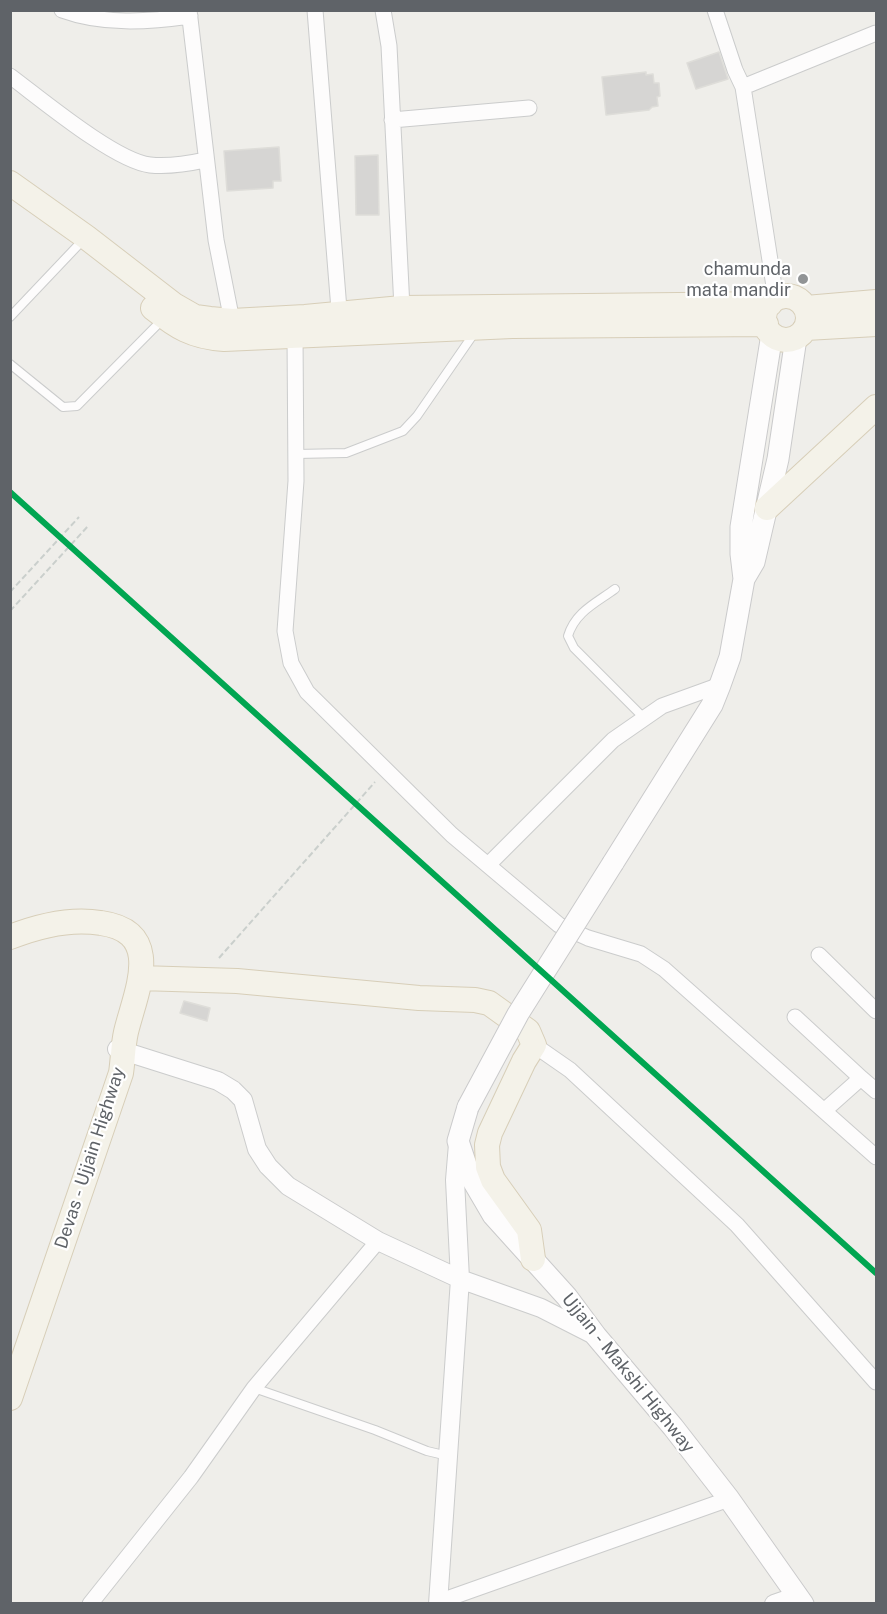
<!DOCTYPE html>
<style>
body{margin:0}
#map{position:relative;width:887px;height:1614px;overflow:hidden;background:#efeeea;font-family:"Public Sans",sans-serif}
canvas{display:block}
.frame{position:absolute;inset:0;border:12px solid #5f6368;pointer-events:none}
</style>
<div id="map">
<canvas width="887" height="1614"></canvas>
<div class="frame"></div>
</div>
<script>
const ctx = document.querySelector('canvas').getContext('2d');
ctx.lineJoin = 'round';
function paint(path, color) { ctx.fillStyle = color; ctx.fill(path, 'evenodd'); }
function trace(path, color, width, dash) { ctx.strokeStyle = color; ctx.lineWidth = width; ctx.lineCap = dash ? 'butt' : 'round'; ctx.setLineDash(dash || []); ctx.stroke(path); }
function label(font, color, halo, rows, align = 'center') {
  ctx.font = font + ' "Public Sans",sans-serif'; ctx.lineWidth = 4.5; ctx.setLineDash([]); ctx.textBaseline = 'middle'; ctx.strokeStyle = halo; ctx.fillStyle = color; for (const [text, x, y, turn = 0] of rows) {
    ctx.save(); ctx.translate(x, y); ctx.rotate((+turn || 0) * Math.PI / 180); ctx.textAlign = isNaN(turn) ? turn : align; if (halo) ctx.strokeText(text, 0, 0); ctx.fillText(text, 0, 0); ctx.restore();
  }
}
const building = new Path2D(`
 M719,52l9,27 -32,10 -9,-26z
 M646,72v3l7,-1 1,9h5l1,13 -3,1 1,9 -6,1 -3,3 -43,5 -4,-38z
 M279,147l2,34h-8v7l-46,3 -3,-40z
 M378,155l1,60h-23l-1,-59z
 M184,1001l26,7 -3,13 -27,-8z`);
paint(building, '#d6d5d3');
trace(building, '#deddd9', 1.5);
const service = new Path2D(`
 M10,317l74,-78
 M10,364l53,43 14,-1 85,-86
 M296,454l50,-1 57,-22 14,-15 58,-84
 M615,589c-19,14 -40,23 -47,47l6,12 70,70
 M254,1388l121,42 52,21 21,5`);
const minor = new Path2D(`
 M62,10c41,15 86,12 128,6
 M189,10l27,230 16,81
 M315,10l25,312
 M383,10l6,36 13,262
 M715,10l20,60 8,17
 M10,76c31,23 105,85 140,89 19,2 37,-1 55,-5
 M392,120l137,-12
 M776,299l-33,-212 133,-54
 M295,336l1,145 -11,150 6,32 16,29 145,143 107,90 29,13 53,16 23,15 212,188
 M489,864l124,-124 49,-34 58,-21
 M819,955l57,56
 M795,1017l66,61
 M534,1045l36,25 167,155 139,157
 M825,1110l36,-32 15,13
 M438,1602l291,-103
 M90,1604l101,-127 63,-89 124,-147`);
const tertiary = new Path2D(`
 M117,1049l101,32 15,9 10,10 14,49 11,17 20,20 90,55 82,38 81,29 55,28
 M438,1604l22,-325 -5,-99 3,-36
 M774,1604l23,-8`);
const secondary = new Path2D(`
 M744,579l10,-17 24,-103 18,-121
 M613,863l99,-158 8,-20 10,-28 14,-78 -3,-25v-27l31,-193
 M468,1107l-10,34 11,33 24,41 74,82 29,39 77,91 56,72 74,105`);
const primary = new Path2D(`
 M10,183l76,54 88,68 21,12 15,2 22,2 73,-4 97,-9 368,-4
 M764 318a22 22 0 1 1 44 0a22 22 0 1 1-44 0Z
 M153,308c24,19 39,29 71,31l288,-13 254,-2
 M806,308l70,-6
 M806,328l70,-4
 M767,508l109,-101
 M10,937c28,-11 62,-19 91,-14 64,9 35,68 25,109 -3,13 -3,28 -5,41l-111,325
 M140,978l97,3 182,17 56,2 14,3 39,28 6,14 -10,16 -34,72 -3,12 1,22 5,13 36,50 4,29`);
trace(service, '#cbcccc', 10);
trace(minor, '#cbcccc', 17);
trace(tertiary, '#cbcccc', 20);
trace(secondary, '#cacacb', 23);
trace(primary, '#d7ceb8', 26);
trace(new Path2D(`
 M10,592l69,-75
 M10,611l79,-86
 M219,958l156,-176`), '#cacfcc', 2, [6, 3]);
trace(service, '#fdfcfc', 8);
trace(minor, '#fdfcfc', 15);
trace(tertiary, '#fdfcfc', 18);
trace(secondary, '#fdfcfc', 21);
trace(primary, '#f4f2e9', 24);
const secondaryBridge = new Path2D(`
 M468,1107l50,-93 95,-151`);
trace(secondaryBridge, '#cacacb', 23, []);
trace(secondaryBridge, '#fdfcfc', 21);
trace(new Path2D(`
 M10,492l866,781`), '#00a651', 6);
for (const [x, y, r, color] of [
 [803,279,6,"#919496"]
]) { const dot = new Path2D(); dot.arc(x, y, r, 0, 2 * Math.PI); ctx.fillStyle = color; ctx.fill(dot); trace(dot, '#fff', 2); }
label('18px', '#5f6368', '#fff', [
 ["chamunda",791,269],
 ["mata mandir",791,290]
], 'right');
label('18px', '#5f6368', '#fff', [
 ["Devas - Ujjain Highway",90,1158,-72],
 ["Ujjain - Makshi Highway",628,1373,51]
]);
</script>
